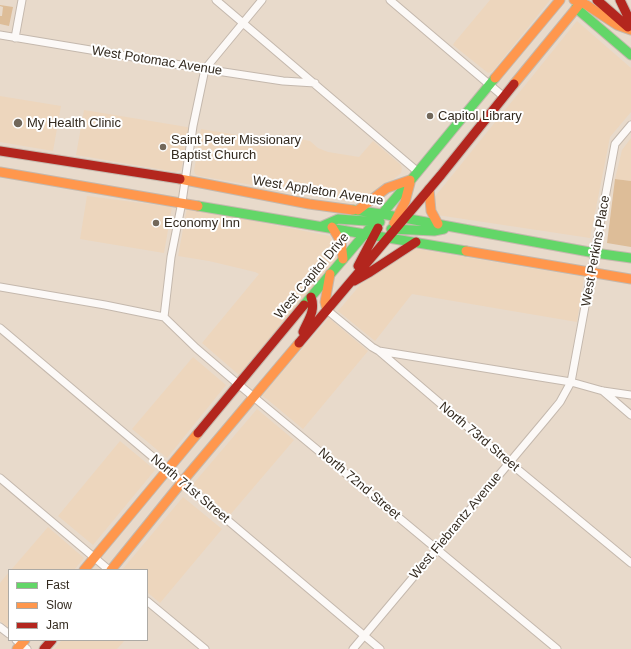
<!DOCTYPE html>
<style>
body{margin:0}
#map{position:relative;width:631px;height:649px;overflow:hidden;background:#e8dacb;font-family:Arial,sans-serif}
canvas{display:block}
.legend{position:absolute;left:8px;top:569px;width:140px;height:72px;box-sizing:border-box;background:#fff;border:1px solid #adaaa5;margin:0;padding:5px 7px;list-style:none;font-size:12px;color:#332a1f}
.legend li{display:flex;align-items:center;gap:8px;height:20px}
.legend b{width:20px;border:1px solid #adaaa5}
</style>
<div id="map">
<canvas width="631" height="649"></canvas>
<ul class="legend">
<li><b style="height:5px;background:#63d668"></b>Fast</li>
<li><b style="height:5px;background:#ff974d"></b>Slow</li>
<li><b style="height:5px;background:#b3261e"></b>Jam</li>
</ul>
</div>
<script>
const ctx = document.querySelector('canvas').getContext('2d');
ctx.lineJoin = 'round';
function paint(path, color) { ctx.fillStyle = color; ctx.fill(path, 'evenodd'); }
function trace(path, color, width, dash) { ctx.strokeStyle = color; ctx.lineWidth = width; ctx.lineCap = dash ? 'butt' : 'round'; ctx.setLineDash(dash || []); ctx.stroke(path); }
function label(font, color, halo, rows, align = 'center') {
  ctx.font = font + ' Arial,sans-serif'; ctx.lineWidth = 4; ctx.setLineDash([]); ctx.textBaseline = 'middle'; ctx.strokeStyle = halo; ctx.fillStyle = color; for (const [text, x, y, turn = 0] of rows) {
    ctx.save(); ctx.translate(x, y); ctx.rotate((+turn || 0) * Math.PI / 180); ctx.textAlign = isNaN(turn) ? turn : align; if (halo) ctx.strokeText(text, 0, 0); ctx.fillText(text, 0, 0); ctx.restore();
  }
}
paint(new Path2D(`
 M490,0h60l-57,71 -5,2 -35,-28 1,-2z
 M577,21l54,47v44l-21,25 -20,101 -153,-23 -4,-16z
 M0,96l61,10 -8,45 -53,-9z
 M84,110l103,17 2,1 -8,42 -5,2 -100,-17z
 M201,129l79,13 1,-7 29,6 8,7 10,4 31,5 14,-16 28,24 1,4 -1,4 -35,29 -6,1 -161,-27 -4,-2 -1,-3z
 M631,138v43l-16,-2 7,-29z
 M87,196l85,11 -8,46 -84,-14z
 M187,208l143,28 8,14v7l-99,118 -37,-32 57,-69 -4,-2 -46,-11 -31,-5z
 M411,248l173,29 -7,45 -165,-28 -37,47 -37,-30 23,-27z
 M329,318l39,33 -65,78 -41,-34z
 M193,357l33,28 -59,73 -35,-29z
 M257,409l37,31 -64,75 -37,-31z
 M120,441l35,29 -62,75 -35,-29z
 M183,497l39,32 -62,74 -13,-11v-22h-25z
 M48,527l36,31 -10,12h-63z
 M9,572v56l-9,-7v-38z
 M62,640h63l-8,9h-63z`), '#edd6bd');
paint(new Path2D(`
 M0,5l13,2 -4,19 -9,-2v-8h2l1,-9 -3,-1z
 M615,179l16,2v66l-24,-4z`), '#ddbd98');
const street = new Path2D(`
 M216,0l202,172
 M390,0l114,97
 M0,35l217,36 66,10 32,2
 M15,38l7,-38
 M0,287l105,18 59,12
 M327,310l45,37 7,4 131,112 121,100
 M164,317l32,31 42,36 319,265
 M164,317l7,-60 11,-55 11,-76 12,-57 57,-69
 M0,328l380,321
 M379,351l192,31 32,9 28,4
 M603,391l28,24
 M0,478l109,92
 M147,601l58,48
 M0,627l9,7
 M16,640l11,9
 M353,649l193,-230 14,-17 11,-20 44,-238 16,-19`);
const fast = new Path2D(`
 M576,8l55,47
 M198,206l268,45
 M353,210l29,4 213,39 36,5
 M322,226l16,-7 42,3
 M391,229l43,2 10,-2
 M304,305l107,-125 84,-102`);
const slow = new Path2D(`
 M574,0l8,2 35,23 14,5
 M495,78l65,-78
 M514,84l69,-84
 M0,172l198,34
 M180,179l129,25 44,6
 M429,189l2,22 7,13
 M358,210l29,-22 23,-8
 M394,223l11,-21 5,-19
 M332,227l9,15 2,17
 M466,251l165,28
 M327,310l-2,-8 5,-28
 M84,570l114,-137
 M111,570l71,-88 117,-139
 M17,649l8,-9`);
const jam = new Path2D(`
 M597,0l31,27
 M620,0l11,23
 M0,151l180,28
 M358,266l20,-38
 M354,281l16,-9 46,-30
 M303,332c5,-12 13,-21 8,-35
 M299,343l142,-168 73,-91
 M198,433l106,-128
 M44,649l8,-9`);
trace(street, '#c4b8ad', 9);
trace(fast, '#c4b8ad', 11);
trace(slow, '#c4b8ad', 11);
trace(jam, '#c4b8ad', 11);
trace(street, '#fcf9f7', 7);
trace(fast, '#63d668', 9);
trace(slow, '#ff974d', 9);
trace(jam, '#b3261e', 9);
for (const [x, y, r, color] of [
 [430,116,4,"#72685b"],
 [18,123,5,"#72685b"],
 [163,147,4,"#72685b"],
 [156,223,4,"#72685b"]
]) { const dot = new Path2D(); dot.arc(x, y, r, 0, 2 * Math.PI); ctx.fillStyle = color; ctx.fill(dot); trace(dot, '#fff', 1.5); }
label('13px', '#332a1f', '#fff', [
 ["West Potomac Avenue",157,61,9],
 ["West Appleton Avenue",318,191,9],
 ["West Perkins Place",596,251,-80],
 ["West Capitol Drive",312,276,-50],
 ["North 73rd Street",479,437,40],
 ["North 72nd Street",359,484,40],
 ["North 71st Street",190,489,40],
 ["West Fiebrantz Avenue",456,526,-50]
]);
label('13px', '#332a1f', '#fff', [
 ["Capitol Library",438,116],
 ["My Health Clinic",27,123],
 ["Saint Peter Missionary",171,140],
 ["Baptist Church",171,155],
 ["Economy Inn",164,223]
], 'left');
</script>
